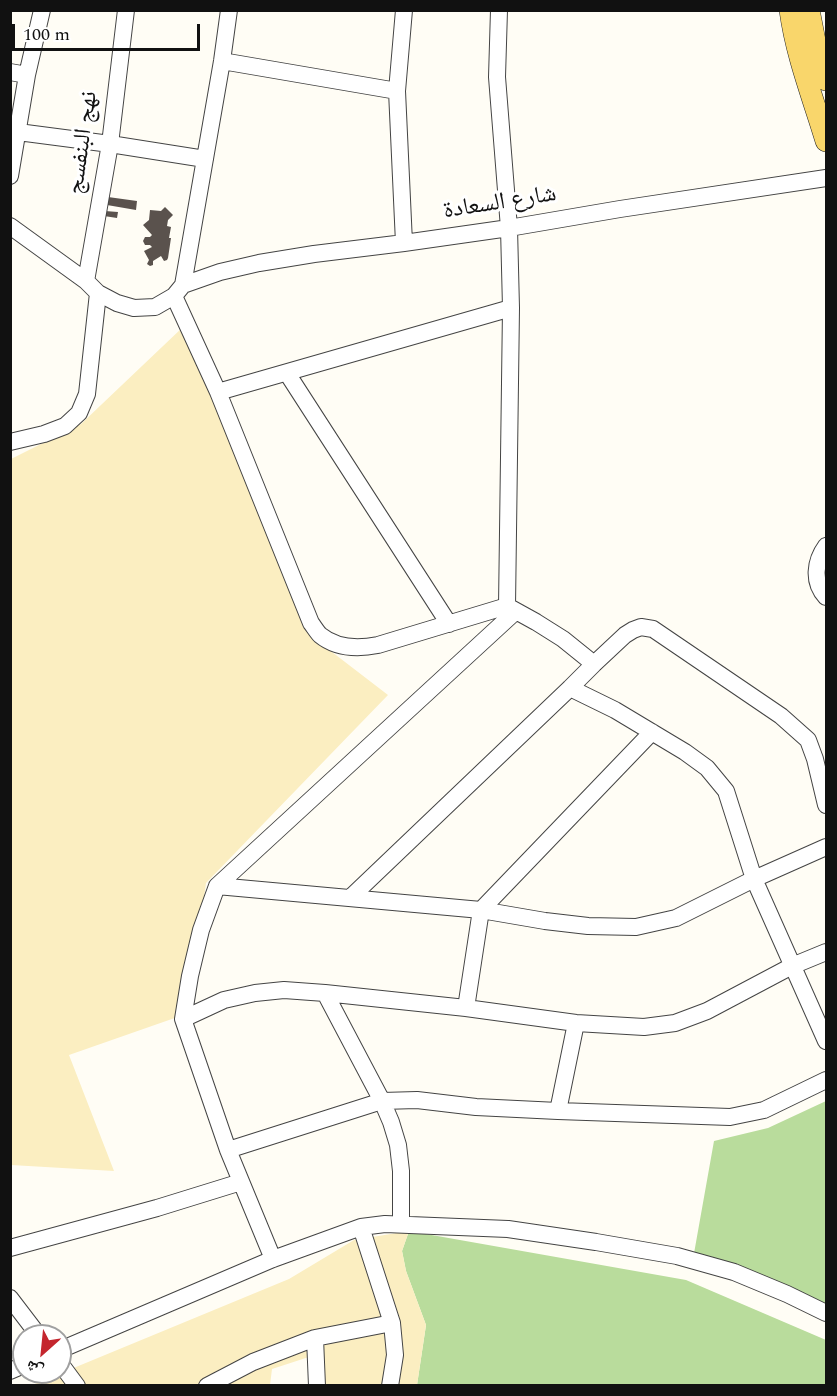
<!DOCTYPE html>
<meta charset="utf-8">
<style>
body{margin:0}
#map{position:relative;width:837px;height:1396px;overflow:hidden;background:#fffdf5;font-family:Spectral,"Noto Naskh Arabic",serif}
canvas{display:block}
.frame{position:absolute;inset:0;border:12px solid #111;pointer-events:none}
.north{position:absolute;left:12px;top:1324px;width:60px;height:60px;box-sizing:border-box;background:#fff;border:2px solid #a0a0a0;border-radius:50%;rotate:207deg;font-size:16px;font-weight:700;line-height:24px;text-align:center;color:#111}
.north::after{content:'';display:block;margin:auto;width:21px;height:27px;background:#c4262e;clip-path:polygon(50% 0,100% 100%,50% 72%,0 100%)}
.scale{position:absolute;left:12px;top:24px;width:188px;height:27px;box-sizing:border-box;border:3px solid #111;border-top:0;padding-left:8px;font-size:18px;line-height:21px;white-space:nowrap;color:#111;-webkit-text-stroke:4px #fff;paint-order:stroke}
</style>
<div id="map">
<canvas width="837" height="1396"></canvas>
<div class="frame"></div>
<div class="north">ش</div>
<div class="scale">100 m</div>
</div>
<script>
const ctx = document.querySelector('canvas').getContext('2d');
ctx.lineJoin = 'round';
function paint(path, color) { ctx.fillStyle = color; ctx.fill(path, 'evenodd'); }
function trace(path, color, width, dash) { ctx.strokeStyle = color; ctx.lineWidth = width; ctx.lineCap = dash ? 'butt' : 'round'; ctx.setLineDash(dash || []); ctx.stroke(path); }
function label(font, color, halo, rows, align = 'center') {
  ctx.font = font + ' Spectral,"Noto Naskh Arabic",serif'; ctx.lineWidth = 6; ctx.setLineDash([]); ctx.textBaseline = 'middle'; ctx.strokeStyle = halo; ctx.fillStyle = color; for (const [text, x, y, turn = 0] of rows) {
    ctx.save(); ctx.translate(x, y); ctx.rotate((+turn || 0) * Math.PI / 180); ctx.textAlign = isNaN(turn) ? turn : align; if (halo) ctx.strokeText(text, 0, 0); ctx.fillText(text, 0, 0); ctx.restore();
  }
}
paint(new Path2D(`
 M826,1101v210l-133,-52 21,-118 54,-13z
 M409,1231l277,49 140,60v45h-409l9,-60 -20,-54 -4,-20z`), '#b9dc9c');
paint(new Path2D(`
 M183,327l149,325 56,43 -182,188 -17,130 -120,42 45,116 -103,-6v-706l70,-35z
 M409,1231l-7,20 4,20 20,54 -9,60h-97l-5,-30 -43,14 -2,16 -240,1 259,-107 65,-39z`), '#fbeec1');
paint(new Path2D(`
 M108,197l29,4 -1,9 -29,-5z
 M165,207l8,8 -5,5 -1,6 4,1 -2,11h2l-3,20 -1,2 -3,1 -3,-5 -8,5v4l-3,1 -3,-2 2,-4 -5,-9 8,-4 -2,-2h-5l-2,-4 2,-4h5l2,-2 -9,-10 6,-5 1,-10 11,1z
 M105,211l13,1 -1,6 -13,-2z`), '#5a524d');
const minor = new Path2D(`
 M404,10l-7,81 7,152
 M499,10l-2,67 12,151 2,80 -4,298
 M222,61l175,30
 M10,72l17,3
 M18,132l92,12 95,15
 M10,176l17,-101 15,-65
 M10,226l76,55 12,12 19,10 17,5 21,-1 19,-11 9,-11 39,-224 7,-51
 M86,281l24,-137 16,-134
 M183,285l37,-13 39,-9 55,-9 90,-11 105,-15 111,-19 206,-31
 M174,296l44,96 93,231c3,4 6,9 9,12 17,14 38,14 58,10l129,-39 29,16 27,17 31,25
 M287,373l162,251
 M218,392l293,-84
 M10,442l34,-8 21,-8 14,-13 8,-19 11,-101
 M826,546c-11,15 -14,36 0,51
 M570,688l45,22 70,42 22,16 19,23 28,88 72,162
 M217,886l264,24 64,11 43,5 48,1 40,-9 78,-39 72,-32
 M351,897l219,-209 24,-24 31,-29 8,-5 8,-3 12,2 128,87 27,24 7,19 11,46
 M325,993l57,108 9,21 7,23 3,26v53
 M466,1008l15,-98 171,-178
 M183,1019l41,-19 31,-7 29,-3 41,3 141,15 110,15 68,4 31,-4 32,-12 85,-45 34,-14
 M558,1111l18,-88
 M228,1150l154,-49 35,-1 59,7 82,4 172,6 34,-7 62,-30
 M361,1227l31,96 3,32 -5,31
 M10,1248l147,-40 84,-26
 M273,1259l-45,-109 -45,-131 7,-43 11,-46 16,-44 299,-275
 M10,1298l29,38
 M315,1338l2,48
 M60,1350l213,-91 88,-32 24,-3 123,5 88,13 81,14 57,16 53,22 39,19
 M60,1363l17,23
 M10,1371l14,-6
 M207,1386l46,-24 62,-24 77,-15`);
const major = new Path2D(`
 M790,10c6,45 23,88 36,131
 M809,10l7,36 10,34`);
trace(minor, '#444', 18);
trace(major, '#222', 22);
trace(minor, '#fff', 16);
trace(major, '#f9d66b', 21);
label('24px', '#111', '#fff', [
 ["نهج البنفسج",84,143,-82],
 ["شارع السعادة",500,204,-9]
]);
</script>
